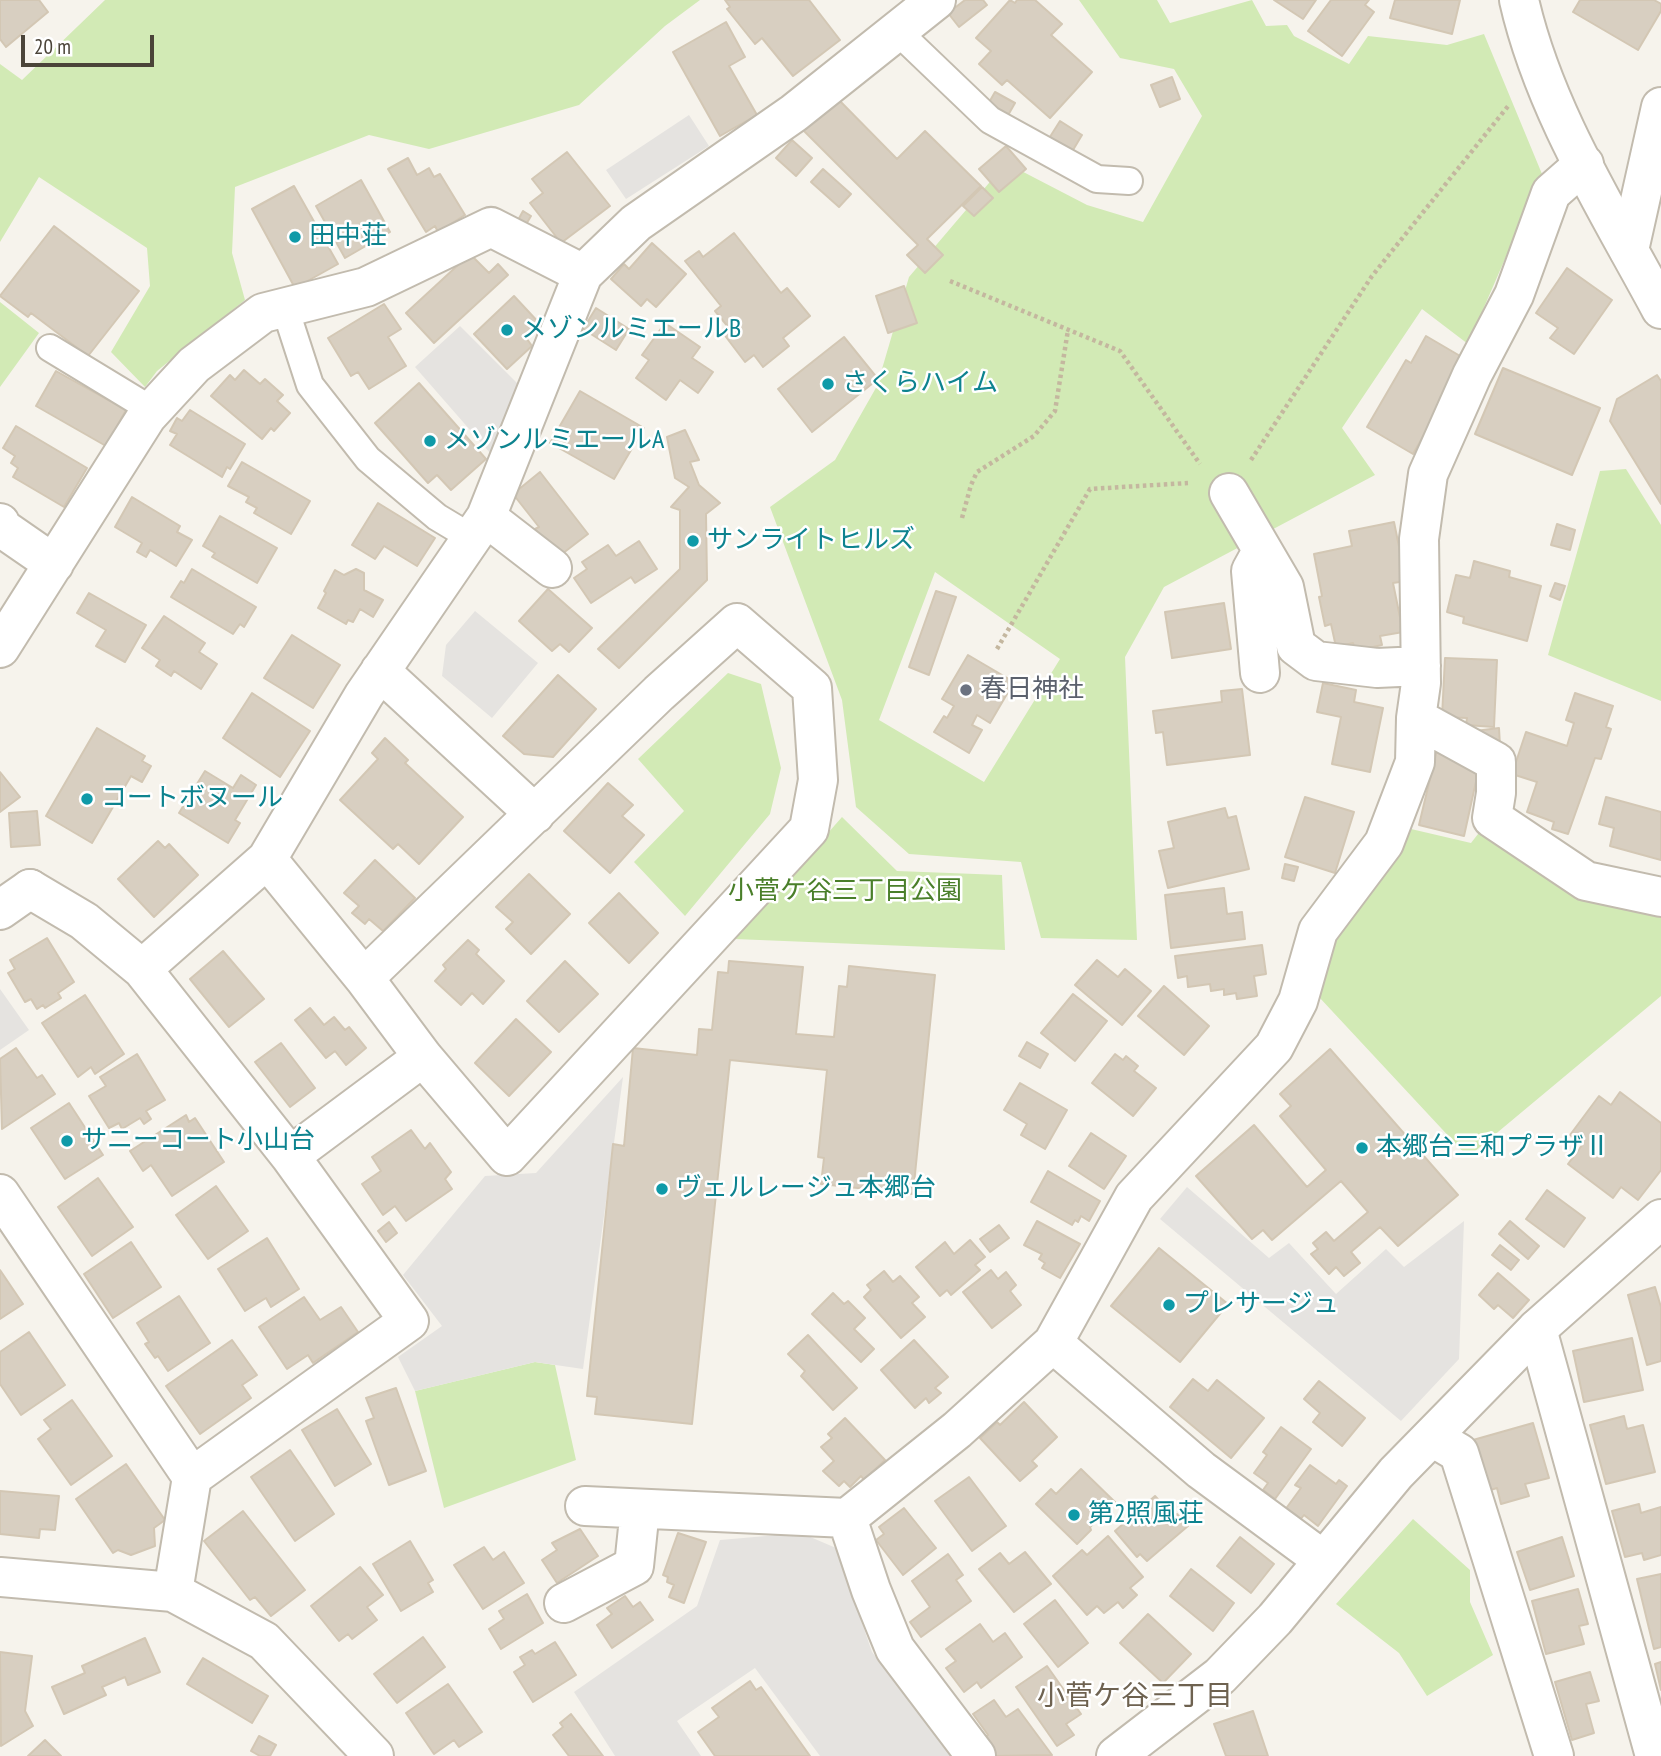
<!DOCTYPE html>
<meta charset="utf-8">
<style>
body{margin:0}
#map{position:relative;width:1661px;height:1756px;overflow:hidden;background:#f6f3ec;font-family:"PT Sans Narrow",sans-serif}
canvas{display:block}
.scale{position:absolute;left:21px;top:35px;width:133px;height:32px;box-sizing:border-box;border:4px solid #4b4439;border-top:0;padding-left:9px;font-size:21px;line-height:24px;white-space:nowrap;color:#4b4439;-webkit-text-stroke:5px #fff;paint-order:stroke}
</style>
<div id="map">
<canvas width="1661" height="1756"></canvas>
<div class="scale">20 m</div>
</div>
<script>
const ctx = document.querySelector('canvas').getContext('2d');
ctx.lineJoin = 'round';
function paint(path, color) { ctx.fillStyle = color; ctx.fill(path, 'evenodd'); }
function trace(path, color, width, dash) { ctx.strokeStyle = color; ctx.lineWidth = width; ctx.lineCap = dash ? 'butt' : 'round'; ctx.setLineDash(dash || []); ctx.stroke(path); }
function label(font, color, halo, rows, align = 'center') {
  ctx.font = font + ' "PT Sans Narrow","Noto Sans JP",sans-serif'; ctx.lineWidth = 5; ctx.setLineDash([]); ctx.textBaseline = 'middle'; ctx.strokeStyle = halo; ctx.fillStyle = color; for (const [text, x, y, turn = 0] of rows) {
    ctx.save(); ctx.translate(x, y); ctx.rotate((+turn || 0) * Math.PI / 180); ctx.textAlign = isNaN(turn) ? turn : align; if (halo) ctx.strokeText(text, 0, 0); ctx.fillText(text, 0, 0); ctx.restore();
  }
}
paint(new Path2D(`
 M105,0h595l-35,26 -86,79 -150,44 -60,-14 -134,52 -3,66 13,47 -88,71 -12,16 -34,-35 39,-66 -3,-38 -108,-71 -39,65v-178l22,16z
 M1079,0h78l13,23 82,-23 14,26 21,-1 7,11 55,28 19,-28 79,9 37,-11 58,140 -74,170 -46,-35 -80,119 33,47 -211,112 -39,70 12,283 -96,-2 -20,-76 -112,-8 -53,-47 -14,-107 -72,-193 65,-47 42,-74 32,-109 97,-114 81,42 56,17 59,-106 -28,-47 -54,-11zM935,572l125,87 -76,123 -105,-62z
 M0,302l39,31 -39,54z
 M1626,469l35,56v176l-113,-46 52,-184z
 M728,673l33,11 20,84 -11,46 -85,102 -51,-54 50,-51 -46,-52z
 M842,817l55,54 105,4 3,75 -270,-11z
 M1485,825l100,72 76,19v80l-193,161 -149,-160 4,-46 88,-122 60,14z
 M535,1362l20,3 21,95 -132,48 -29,-117z
 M1413,1519l57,51v32l23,53 -66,41 -28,-43 -63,-49z`), '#d2eab5');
paint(new Path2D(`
 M689,115l20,31 -83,53 -20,-29z
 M460,326l59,59 -28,69 -76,-87z
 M475,611l63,52 -46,55 -50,-42 4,-31z
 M0,989l29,41 -29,20z
 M623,1077l-40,292 -48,-7 -120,29 -17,-34 44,-31 -39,-51 82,-99 51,-3z
 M1187,1187l82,71 20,-15 47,51 50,-45 18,18 60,-46 -5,138 -58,62 -241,-202z
 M801,1533l35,15 36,104 80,104h-132l-65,-88 -78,53 24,35h-86l-41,-64 123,-86 23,-66z`), '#e5e3e0');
const building = new Path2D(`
 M0,0h39l9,12 -42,35 -6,-8z
 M725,0h84l31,40 -47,36 -31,-38 -7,6 -28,-35 3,-2z
 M965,0h18l4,5 -28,22 -11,-14z
 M1010,0l5,3 2,-3h18l27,24 -11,11 41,37 -42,46 -43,-38 -5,5 -23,-21 12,-13 -15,-13z
 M1274,0h42l-13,19z
 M1331,0h38l-4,5 9,7 -32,44 -34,-25z
 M1395,0h65l-8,34 -62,-16z
 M1580,0h74l7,4v7l-23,39 -65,-38z
 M726,22l19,35 -16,9 28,49 -37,21 -47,-84z
 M1172,77l8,22 -20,8 -9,-22z
 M995,92l20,11 -8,14 -20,-11z
 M836,97l61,62 28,-28 56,55 -54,53 16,16 -18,18 -18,-18 11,-10 -115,-115z
 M1060,121l22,14 -12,20 -22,-15z
 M792,140l20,18 -16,18 -20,-18z
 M1006,146l20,23 -27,23 -20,-23z
 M567,152l43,54 -49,37 -31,-40 13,-10 -11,-14z
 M408,158l9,17 12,-7 5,9 6,-3 25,41 -27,17 -3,-6 -9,6 -38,-63z
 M823,169l28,25 -12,13 -28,-25z
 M361,180l29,52 -45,26 -29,-52z
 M294,186l44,78 -43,24 -43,-79z
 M982,187l11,11 -19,18 -11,-10z
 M523,211l8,5 -6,10 -8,-4z
 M54,226l85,65 -51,65 -57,-43 -3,4 -28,-21z
 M734,233l47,60 6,-5 23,28 -27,22 6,8 -26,21 -9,-12 -9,7 -22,-29 6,-5 -14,-17 6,-5 -36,-45 14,-10 4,6z
 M652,243l34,31 -30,33 -9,-8 -6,7 -30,-27 13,-15 5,5z
 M470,254l19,19 9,-9 10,11 -74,68 -28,-30z
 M1567,268l45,32 -38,54 -24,-16 8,-10 -22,-15z
 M904,286l13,37 -29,10 -12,-37z
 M514,296l27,29 -14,14 5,7 -25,23 -33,-35z
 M384,304l17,25 -13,8 18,29 -37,23 -11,-17 -7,4 -23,-38z
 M596,308l33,21 -13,21 -33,-21z
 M665,323l35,24 -8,11 21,14 -15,21 -18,-13 -14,20 -30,-22 13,-18 -7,-5z
 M1426,336l41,24 -54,94 -46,-27 39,-67 5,3z
 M844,337l34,42 -66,53 -34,-43z
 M1503,368l97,40 -28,67 -97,-41z
 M244,370l16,14 5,-5 18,16 -6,6 13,12 -16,18 -3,-3 -9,11 -51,-43 19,-21 5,5z
 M56,371l70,39 -20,36 -70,-40z
 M1657,375l4,6v123l-51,-83 7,-22z
 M419,383l67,76 -35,31 -14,-15 -9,8 -53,-60z
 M580,391l64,37 -30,51 -64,-36z
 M190,410l55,34 -15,25 -3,-2 -5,10 -52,-32 7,-11 -7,-3 7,-13 5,3z
 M16,426l71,42 -23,39 -51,-30 5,-9 -7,-5 4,-7 -12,-8z
 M685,430l14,30 -9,2 9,23 21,18 -14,11 1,66 -88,88 -21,-19 82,-80v-59l-9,-3 18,-20 -14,-9 -8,-41z
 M242,462l68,39 -19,33 -37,-21 3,-5 -11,-6 3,-5 -21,-11z
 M540,472l48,62 -30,23 -23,-28 4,-2 -26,-33z
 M132,497l48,29 -3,6 15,8 -16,26 -26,-16 -4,7 -9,-5 5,-9 -27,-16z
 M378,503l57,35 -18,28 -33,-20 -9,13 -23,-14z
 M220,516l57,32 -20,35 -45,-26 3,-4 -12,-7z
 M1394,522l12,59 -13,2 10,49 -23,4 2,9 -27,6 -2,-8 -17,4 -5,-23 -6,2 -6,-29 3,-1 -8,-42 38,-8 -3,-15z
 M1557,524l18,6 -5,20 -19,-5z
 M639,541l18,28 -22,14 -4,-6 -40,26 -17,-25 13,-9 -5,-7 26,-17 8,11z
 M1474,561l36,10 -1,6 32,9 -14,55 -64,-18 1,-6 -17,-5 9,-37 14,3z
 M192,569l64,38 -12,20 -4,-3 -7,10 -62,-37 10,-16 3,2z
 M356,569l8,4v17l19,10 -10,17 -13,-8 -7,13 -5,-2 -2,4 -28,-16 8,-15 -2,-2 11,-21 9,5z
 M1555,583l10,3 -5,14 -10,-4z
 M548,589l44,39 -23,24 -9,-8 -8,7 -33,-30z
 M936,591l20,6 -27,78 -20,-8z
 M89,593l57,32 -21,37 -29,-16 10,-16 -29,-17z
 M1224,603l7,46 -59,9 -7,-46z
 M164,616l41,27 -6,9 18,12 -16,25 -27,-18 -3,5 -15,-10 4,-6 -18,-12z
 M292,635l48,30 -27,43 -49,-30z
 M968,655l46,27 -24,41 -13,-8 -5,10 10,5 -13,23 -35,-21 10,-16 3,2 7,-12 -12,-7z
 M1445,658l52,2 -3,67 -28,-2 1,-7 -25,-1z
 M558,675l38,34 -43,48 -29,-3 -21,-18z
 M1323,683l33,7 -2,12 29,6 -13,64 -38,-8 9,-47 -24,-5z
 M1242,689l8,66 -83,10 -4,-33 -7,1 -3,-22 69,-9 -1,-11z
 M252,693l58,38 -30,46 -57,-39z
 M1575,693l38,13 -7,21 5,2 -10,30 -6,-1 -27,76 -16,-5 2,-7 -27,-10 10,-30 -25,-8 14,-42 41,14 7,-23 -8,-3z
 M97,728l48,28 -3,5 9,5 -9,16 -11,-6 -39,67 -46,-27z
 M1499,728l1,18 -25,-15z
 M385,738l23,22 -3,3 58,54 -44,47 -21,-20 -5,5 -53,-49 38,-41 -6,-6z
 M1438,745l41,23 -15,68 -45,-11z
 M205,771l28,17 8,-13 15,10 -21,35 5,3 -12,20 -49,-30z
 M0,772l20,25 -20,15z
 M608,783l25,22 -11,11 22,19 -34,38 -46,-42z
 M1305,797l49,15 -19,61 -50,-16z
 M1606,797l55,15v48l-51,-14 4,-18 -15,-4z
 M1225,808l3,10 8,-2 13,53 -81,19 -9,-37 15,-3 -6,-26z
 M37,811l3,34 -29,2 -2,-34z
 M158,841l7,7 4,-4 29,31 -44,42 -36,-38z
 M375,860l40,38 -32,33 -14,-12 -4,5 -13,-11 7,-7 -15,-13z
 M1285,864l13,3 -4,14 -12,-3z
 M529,874l41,40 -39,40 -25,-25 7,-7 -17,-15z
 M1224,888l3,26 15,-2 3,27 -74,9 -6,-53z
 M619,893l39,40 -29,30 -40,-40z
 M47,938l27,44 -16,11 3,5 -16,10 -2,-3 -6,4 -6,-10 -6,3 -17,-29 7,-4 -5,-9z
 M468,940l11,10 -3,4 28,27 -21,23 -11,-11 -11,12 -26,-24 11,-12 -3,-4z
 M1262,945l4,29 -12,2 3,20 -20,3 -1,-6 -12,2v-6l-13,2 -1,-7 -22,3 -1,-11 -9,2 -3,-22z
 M223,951l41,48 -35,28 -39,-48z
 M1097,960l21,17 7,-8 26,22 -29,34 -47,-40z
 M565,961l33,33 -39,38 -32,-31z
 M729,961l74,6 -7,67 38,3 5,-51 8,1 2,-21 86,9 -22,219 -92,-10 3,-26 -6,-1 9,-87 -97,-10 -38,364 -97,-10 2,-17 -10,-1 26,-252 11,2 9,-98 64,7 2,-26 13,1 6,-58 10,1z
 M1164,986l45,40 -25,29 -46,-39z
 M1073,994l34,27 -32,40 -34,-28z
 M85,995l39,59 -29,20 -4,-7 -13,10 -36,-54z
 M310,1008l14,17 10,-8 11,13 4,-3 17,21 -20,17 -11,-14 -9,7 -31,-38z
 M516,1019l35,33 -42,44 -34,-33z
 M1027,1042l21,12 -8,14 -21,-12z
 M281,1043l34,45 -25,19 -35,-45z
 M16,1048l21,30 5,-3 13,19 -53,35 -2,-70z
 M1330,1049l128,146 -60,51 -18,-19 -29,25 9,11 -16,13 -8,-9 -7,7 -18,-20 7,-5 -5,-6 13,-11 8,9 34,-29 -27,-31 -69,59 -9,-10 -11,9 -56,-63 58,-51 53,62 19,-17 -46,-54 11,-10 -11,-12z
 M137,1054l28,46 -19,11 5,8 -7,5 -4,-6 -18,11 -3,-6 -10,5 -20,-32 17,-10 -6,-9z
 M1115,1054l8,6 3,-4 12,10 -4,5 22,17 -23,28 -41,-33z
 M1020,1083l47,27 -22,39 -24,-14 6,-11 -23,-14z
 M1620,1092l41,31v47l-23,30 -17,-13 -8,11 -45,-34 15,-20 -13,-9 29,-39 12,9z
 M69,1103l34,52 -38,24 -34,-51z
 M186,1115l3,7 6,-4 29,44 -52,34 -21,-31 -8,6 -13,-20z
 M411,1130l14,19 5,-6 21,29 -6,7 7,10 -46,32 -11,-15 -12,9 -21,-31 19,-13 -9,-14z
 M1091,1133l35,23 -22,33 -35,-23z
 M1048,1171l52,30 -11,20 -8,-5 -3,6 -3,-2 -3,5 -41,-23z
 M98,1178l35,49 -41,29 -34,-49z
 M216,1186l32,45 -40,28 -32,-44z
 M1547,1190l38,28 -21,29 -38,-28z
 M1037,1221l43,23 -20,34 -18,-10 3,-5 -6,-4 3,-5 -18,-9z
 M1510,1221l29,25 -11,13 -29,-25z
 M389,1222l8,11 -11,9 -8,-11z
 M999,1225l10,13 -19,14 -10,-13z
 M267,1238l32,51 -28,18 -5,-9 -21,13 -27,-42z
 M970,1240l15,17 -10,8 5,5 -29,25 -4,-5 -7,6 -24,-29 29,-25 9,12z
 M131,1242l30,45 -48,31 -29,-44z
 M1500,1245l19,15 -8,10 -19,-15z
 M1159,1248l69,56 -48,58 -69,-56z
 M0,1270l23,34 -23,15z
 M991,1270l7,9 8,-7 10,13 -6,6 11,14 -29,23 -29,-36z
 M884,1271l9,11 7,-6 19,21 -7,6 13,14 -24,21 -37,-41 7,-7 -4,-5z
 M1498,1273l31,27 -16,18 -15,-13 -4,4 -15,-14z
 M1655,1287l6,20v54l-14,4 -19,-70z
 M833,1293l11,11 4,-3 17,17 -11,11 20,20 -13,13 -49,-48z
 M179,1296l31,47 -42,28 -10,-15 -3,2 -10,-14 4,-2 -12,-19z
 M304,1297l16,23 21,-13 17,25 -45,31 -5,-8 -21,14 -28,-42z
 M29,1332l36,53 -44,30 -21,-31v-32z
 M808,1335l49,53 -24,22 -32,-34 4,-5 -17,-17z
 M1632,1338l11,52 -59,12 -11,-51z
 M232,1340l25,35 -15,10 9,13 -51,36 -34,-48z
 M914,1340l34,37 -13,11 6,5 -12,10 -3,-5 -11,10 -34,-38z
 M1193,1379l15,12 9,-11 47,38 -33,40 -61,-51z
 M1319,1381l46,37 -23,28 -29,-24 7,-9 -16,-14z
 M396,1388l30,83 -37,14 -23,-64 8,-3 -8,-20z
 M72,1400l40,56 -41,29 -33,-46 13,-10 -7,-9z
 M1024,1402l33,35 -25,24 5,5 -17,15 -40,-43 17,-16 3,3z
 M337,1409l34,55 -36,22 -33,-56z
 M1624,1416l3,13 16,-4 12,47 -49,12 -16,-59z
 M845,1418l40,42 -21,20 -3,-4 -11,11 -6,-6 -5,5 -16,-15 11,-10 -13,-14 11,-9 -4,-4z
 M1533,1423l16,55 -24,6 4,12 -28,8 -4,-16 -10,3 -14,-51z
 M1281,1427l30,22 -36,50 -12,-9 5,-7 -14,-10 13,-18 -4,-3z
 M290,1450l44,64 -39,27 -44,-64z
 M126,1464l39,56 -11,8 1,18 -24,9 -13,-5 -5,3 -37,-54z
 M1310,1465l26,19 3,-4 8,6 -29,40 -14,-11 -8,10 -14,-11 19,-26 -6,-3z
 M1081,1469l34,33 -25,25 1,3 -14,14 -41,-40 15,-15 5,5z
 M969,1477l37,49 -34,25 -37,-50z
 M0,1491l59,5 -4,34 -15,-1 -1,9 -39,-4z
 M1155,1496l19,21 3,-3 11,12 -41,35 -7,-7 -3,3 -22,-26z
 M1639,1504l2,9 20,-6v48l-17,5 -2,-7 -17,4 -13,-46z
 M904,1508l32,40 -33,27 -27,-35 8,-6 -5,-7z
 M243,1511l62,79 -34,26 -16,-19 -5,3 -46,-59z
 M580,1529l18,27 -41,27 -15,-23 15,-10 -5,-7z
 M678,1533l28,9 -22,61 -15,-6 5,-12 -7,-3 1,-5 -5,-2z
 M1108,1536l35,41 -13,11 7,7 -14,13 -5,-6 -14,11 -7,-7 -10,9 -34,-39 29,-26 5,5z
 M1240,1537l34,27 -23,29 -34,-27z
 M1562,1537l12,39 -44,14 -13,-38z
 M410,1541l23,39 -5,3 5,9 -32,19 -28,-47z
 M484,1547l9,13 11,-8 20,31 -41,26 -29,-44z
 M1025,1552l26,32 -37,28 -35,-43 21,-16 9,11z
 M948,1554l15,21 -7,5 15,21 -50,36 -11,-15 20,-15 -18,-26z
 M360,1567l23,28 -16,12 10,13 -25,19 -4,-5 -9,7 -28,-35z
 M1191,1569l43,34 -21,28 -43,-35z
 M1661,1574v73l-7,2 -17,-70z
 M1578,1589l10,35 -9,2 5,18 -38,10 -14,-53z
 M527,1594l16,29 -42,26 -12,-20 15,-10 -5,-8z
 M625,1596l8,11 7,-5 13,18 -41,28 -15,-23 15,-11 -5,-6z
 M1055,1600l33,43 -30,24 -34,-43z
 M1148,1614l43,40 -28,29 -43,-40z
 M980,1624l13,18 12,-9 17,24 -41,31 -4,-6 -13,10 -18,-24 10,-7 -10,-12z
 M423,1637l22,30 -48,36 -23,-29z
 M145,1638l15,34 -32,13 -3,-8 -23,10 4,8 -42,19 -12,-27 33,-14 -3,-7z
 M555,1642l21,33 -43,27 -19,-30 11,-7 -5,-8 12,-7 3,4z
 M0,1652l32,4 -7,55 8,15 -32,20z
 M203,1658l65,38 -16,27 -65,-39z
 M1661,1662v28l-6,-26z
 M1047,1666l34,48 -15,10 8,11 -17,11 -41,-59z
 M1590,1672l9,29 -13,3 8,29 -22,7 -17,-58z
 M750,1681l6,9 5,-3 49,69h-95l-17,-24 21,-15 -7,-9z
 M448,1684l34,48 -23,15 -5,-7 -20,14 -28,-41z
 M994,1700l12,17 12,-8 34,46 -58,1 -12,-17 6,-4 -15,-21z
 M1253,1711l15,45h-42l-12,-32z
 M571,1714l32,42h-34l-16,-21 10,-8 -3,-4z
 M259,1736l17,9 -6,11h-10l-9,-5z
 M45,1740l16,16h-33z`);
paint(building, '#d8cfc1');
trace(building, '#d3c7b4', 2);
const service = new Path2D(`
 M897,31l93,89 107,59 32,2
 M285,308l25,77 58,74 69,58 35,21
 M50,348l102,62`);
const minor = new Path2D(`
 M1629,250l32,-143
 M1229,493l55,94 12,59 20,15 61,7 44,-2
 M486,517l66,51
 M0,523l2,5 52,36
 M0,648l147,-232 47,-51 69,-52 103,-26 125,-60 92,47
 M380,671l155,143
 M1260,673l-9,-102 11,-20
 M1416,718l80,44v31l-4,25 94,63 75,16
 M267,859l97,119 59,79 84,99 302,-327 9,-49 -6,-92 -75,-65 -78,70 -295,285
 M30,889l54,32 58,48 148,187 119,165 -217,156
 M142,969l125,-110 97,-164 122,-178 97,-243 53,-51 158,-110 142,-113
 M290,1156l133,-99
 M0,1194l192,283 -19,115
 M1537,1329l118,427
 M1053,1343l148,127 122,90
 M1432,1437l27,16 95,303
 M585,1506l262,12 110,-88 96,-87 81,-146 140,-150 24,-46 20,-70 66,-88 31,-81 1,-44 5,-35 -2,-144 9,-65 44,-99 42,-80 37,-102 33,-29
 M847,1518l24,72 24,59 81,107
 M0,1577l173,15 91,49 110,115
 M564,1603l70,-37 6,-57`);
const tertiary = new Path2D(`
 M1519,0c25,110 89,210 142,309
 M0,910l30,-21
 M1116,1756l104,-80 55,-57 121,-146 141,-144 124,-110`);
trace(service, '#c2bbae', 30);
trace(minor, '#c2bbae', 42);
trace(tertiary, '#c2bbae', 42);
trace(new Path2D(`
 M950,281l170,70 80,113
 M1251,460l121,-184 137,-171
 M962,518l9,-33 6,-13 57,-36 21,-25 13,-81
 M997,649l93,-160 98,-6`), '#c4b79f', 4.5, [3.5, 3.5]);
trace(service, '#fff', 26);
trace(minor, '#fff', 38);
trace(tertiary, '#fff', 38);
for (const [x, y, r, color] of [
 [295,237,7,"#0f9aa8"],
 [507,330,7,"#0f9aa8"],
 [828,384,7,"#0f9aa8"],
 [430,441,7,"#0f9aa8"],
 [693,541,7,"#0f9aa8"],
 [966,690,7,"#6b7280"],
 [87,799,7,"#0f9aa8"],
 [67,1141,7,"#0f9aa8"],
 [1362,1148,7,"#0f9aa8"],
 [662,1189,7,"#0f9aa8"],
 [1169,1305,7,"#0f9aa8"],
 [1074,1515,7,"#0f9aa8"]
]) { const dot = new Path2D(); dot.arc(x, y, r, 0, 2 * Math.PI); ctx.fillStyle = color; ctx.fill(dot); trace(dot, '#fff', 2.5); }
label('26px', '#0d838f', '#fff', [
 ["田中荘",309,237],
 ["メゾンルミエールB",521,330],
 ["さくらハイム",842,384],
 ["メゾンルミエールA",444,441],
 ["サンライトヒルズ",707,541],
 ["コートボヌール",101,799],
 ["サニーコート小山台",81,1141],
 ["本郷台三和プラザⅡ",1376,1148],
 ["ヴェルレージュ本郷台",676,1189],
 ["プレサージュ",1183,1305],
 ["第2照風荘",1088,1515]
], 'left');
label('26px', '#5b616d', '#fff', [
 ["春日神社",980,690]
], 'left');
label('26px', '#4a7f2a', '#fff', [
 ["小菅ケ谷三丁目公園",845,892]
]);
label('28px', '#6e6250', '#fff', [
 ["小菅ケ谷三丁目",1135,1697]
]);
</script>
